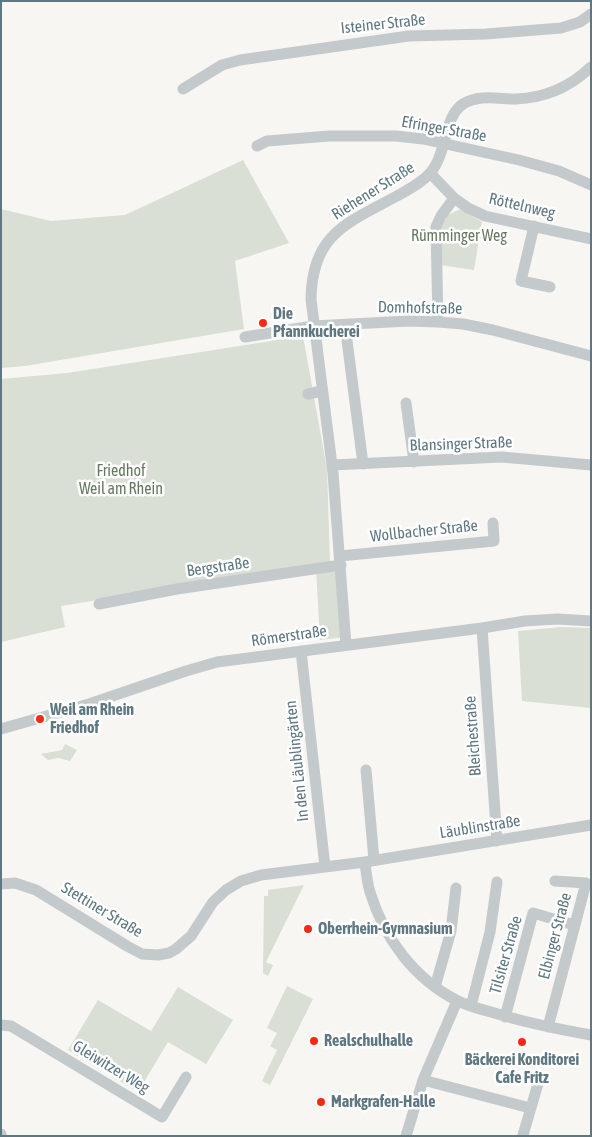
<!DOCTYPE html>
<meta charset="utf-8">
<style>
body{margin:0}
#map{position:relative;width:592px;height:1137px;overflow:hidden;background:#f7f6f3;font-family:"Asap Condensed",sans-serif}
canvas{display:block}
.frame{position:absolute;inset:0;border:2px solid #5e7781;pointer-events:none}
</style>
<div id="map">
<canvas width="592" height="1137"></canvas>
<div class="frame"></div>
</div>
<script>
const ctx = document.querySelector('canvas').getContext('2d');
ctx.lineJoin = 'round';
function paint(path, color) { ctx.fillStyle = color; ctx.fill(path, 'evenodd'); }
function trace(path, color, width, dash) { ctx.strokeStyle = color; ctx.lineWidth = width; ctx.lineCap = dash ? 'butt' : 'round'; ctx.setLineDash(dash || []); ctx.stroke(path); }
function label(font, color, halo, rows, align = 'center') {
  ctx.font = font + ' "Asap Condensed",sans-serif'; ctx.lineWidth = 5; ctx.setLineDash([]); ctx.textBaseline = 'middle'; ctx.strokeStyle = halo; ctx.fillStyle = color; for (const [text, x, y, turn = 0] of rows) {
    ctx.save(); ctx.translate(x, y); ctx.rotate((+turn || 0) * Math.PI / 180); ctx.textAlign = isNaN(turn) ? turn : align; if (halo) ctx.strokeText(text, 0, 0); ctx.fillText(text, 0, 0); ctx.restore();
  }
}
paint(new Path2D(`
 M243,160l46,83 -54,18 9,68 -219,37 -24,2v-159l50,12 74,-6z
 M460,209l22,13 -8,48 -34,-5 -1,-32 9,-18z
 M303,336l24,133 3,93 -269,44 4,21 -64,15v-263l66,-6z
 M341,565l5,72 -26,3 -4,-71z
 M562,627l29,1v80l-69,-7 -4,-70z
 M65,744l12,6 -7,11 -12,-3 -10,2 -7,-6 21,-4z
 M304,885l-38,77 7,3 -5,11 -5,-3 1,-77h4v-6z
 M287,986l26,13 -43,86 -8,-4 15,-31 -7,-4 7,-13 -10,-5z
 M178,987l55,33 -27,44 -38,-22 -30,50 -70,-42 30,-50 53,31z`), '#d9dfd4');
trace(new Path2D(`
 M183,89l39,-24 18,-5 169,-24 77,-2 75,-6 19,-6 11,-8
 M257,146l10,-5 62,-5h67l27,3 96,21 40,11 32,14
 M430,173l24,25 14,10 17,8 106,23
 M534,226l-13,55 29,6
 M438,322l-2,-95 5,-11 13,-18
 M345,325l18,139
 M245,337l68,-11 96,-5 29,1 25,2 30,6 98,26
 M308,394l14,-3
 M406,403l8,59
 M332,465l170,-8 89,8
 M340,556l154,-15 -1,-18
 M99,604l78,-15 164,-24
 M482,628l15,213
 M346,645l-13,-172 -22,-174c1,-65 36,-76 86,-103 12,-7 25,-13 34,-24 16,-19 13,-56 32,-68 16,-10 36,-5 53,-5 29,-1 54,-12 75,-32
 M301,651l24,216
 M1,729l88,-25 97,-33 31,-9 265,-34 43,-7 32,-2 34,2
 M366,770l8,90
 M365,862c1,10 2,20 5,30 14,46 44,87 88,109 10,5 22,8 33,11 32,10 66,17 100,23
 M1,884l14,-1 21,7 91,56 15,8 16,1 11,-2 7,-4 15,-13 22,-34 13,-12 15,-9 20,-6 104,-13 226,-37
 M435,987l16,-56 5,-43
 M471,1006l19,-74 7,-50
 M505,1017l28,-104 41,12
 M1,1025l10,1 151,91 24,-40
 M548,1027l38,-144 -31,-2
 M423,1080l107,28
 M1,1134v2
 M523,1135l17,-58
 M406,1136l17,-56 34,-79`), '#c4c9cc', 11);
for (const [x, y, r, color] of [
 [263,323,5,"#f62914"],
 [40,719,5,"#f62914"],
 [308,929,5,"#f62914"],
 [314,1041,5,"#f62914"],
 [522,1042,5,"#f62914"],
 [321,1102,5,"#f62914"]
]) { const dot = new Path2D(); dot.arc(x, y, r, 0, 2 * Math.PI); ctx.fillStyle = color; ctx.fill(dot); trace(dot, '#fff', 2); }
label('16px', '#5e7781', '#fff', [
 ["Isteiner Straße",383,24,-6],
 ["Efringer Straße",444,129,10],
 ["Riehener Straße",373,191,-32],
 ["Röttelnweg",522,206,13],
 ["Domhofstraße",420,308,1],
 ["Blansinger Straße",461,444,-2],
 ["Wollbacher Straße",424,531,-6],
 ["Bergstraße",218,567,-8],
 ["Römerstraße",289,636,-8],
 ["Bleichestraße",473,736,-94],
 ["In den Läublingärten",297,761,-96],
 ["Läublinstraße",480,827,-9],
 ["Stettiner Straße",102,910,31],
 ["Elbinger Straße",555,936,-75],
 ["Tilsiter Straße",506,955,-74],
 ["Gleiwitzer Weg",111,1067,31]
]);
label('16px', '#66795e', '#fff', [
 ["Rümminger Weg",459,236],
 ["Friedhof",121,471],
 ["Weil am Rhein",121,489]
]);
label('bold 16px', '#5e7781', '#fff', [
 ["Die",273,314],
 ["Pfannkucherei",273,332],
 ["Weil am Rhein",50,710],
 ["Friedhof",50,728],
 ["Oberrhein-Gymnasium",318,929],
 ["Realschulhalle",324,1041],
 ["Bäckerei Konditorei",522,1060,"center"],
 ["Cafe Fritz",522,1078,"center"],
 ["Markgrafen-Halle",331,1102]
], 'left');
</script>
